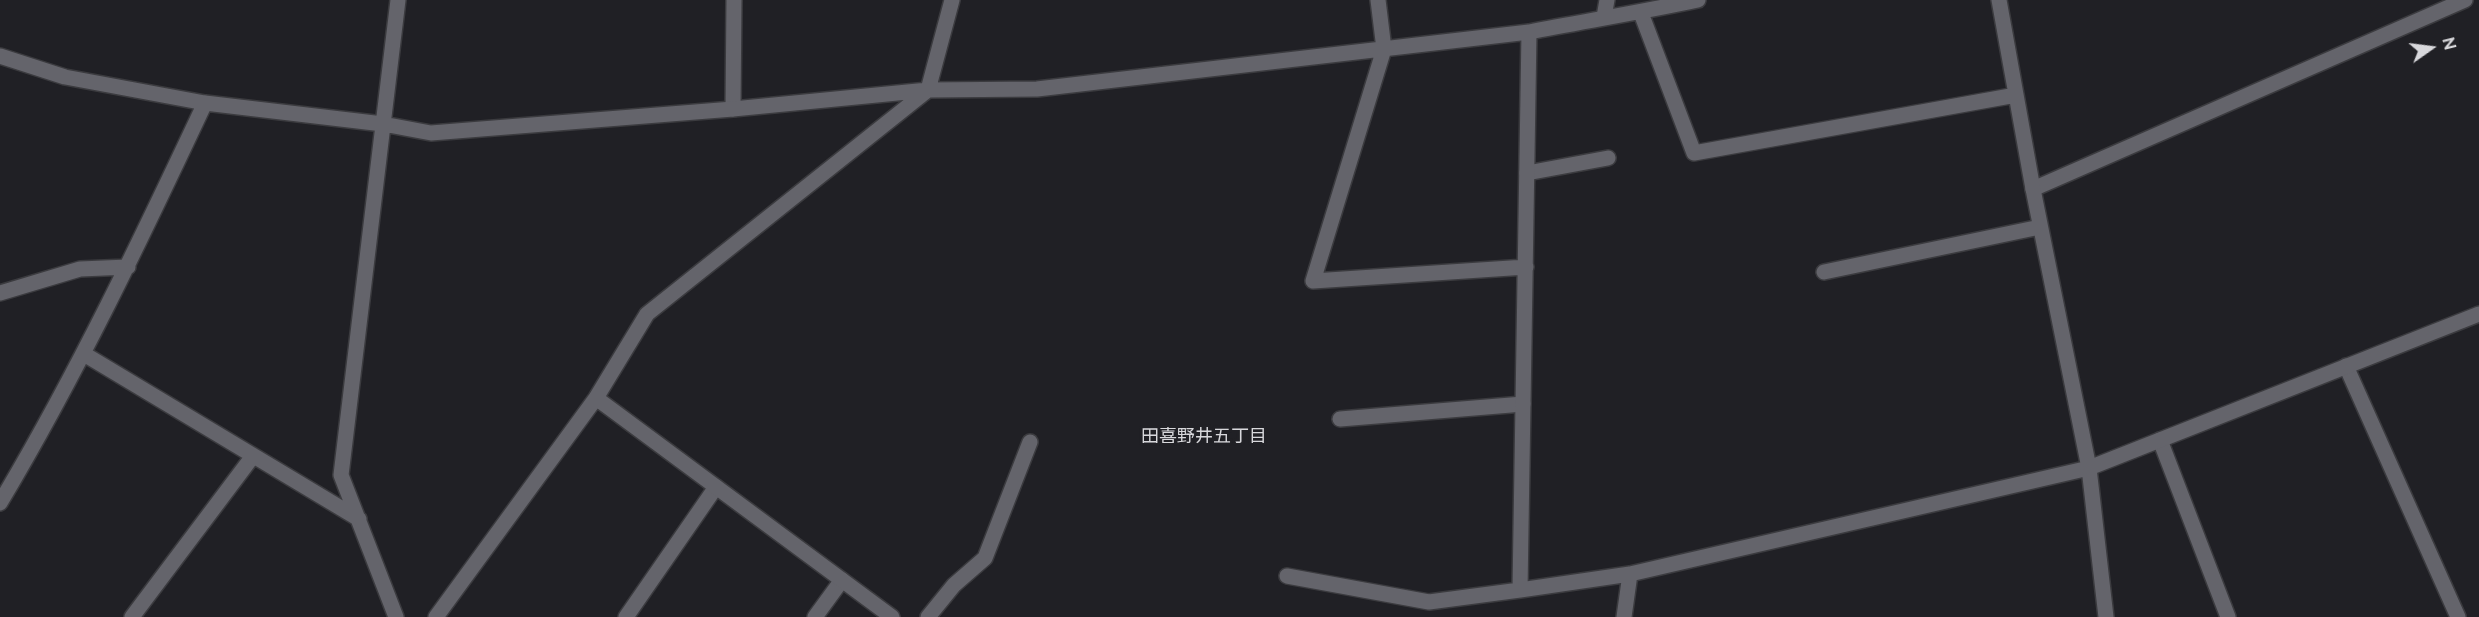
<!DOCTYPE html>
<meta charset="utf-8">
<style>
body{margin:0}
#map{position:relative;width:2479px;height:617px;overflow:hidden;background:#202025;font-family:Raleway,sans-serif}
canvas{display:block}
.north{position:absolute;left:2401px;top:18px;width:60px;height:60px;-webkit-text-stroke:4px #202025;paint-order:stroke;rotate:76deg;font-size:16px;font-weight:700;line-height:24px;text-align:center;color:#d8d8dc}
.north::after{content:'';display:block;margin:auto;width:21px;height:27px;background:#d8d8dc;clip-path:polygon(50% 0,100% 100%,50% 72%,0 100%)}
</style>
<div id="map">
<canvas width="2479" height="617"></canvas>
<div class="north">N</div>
</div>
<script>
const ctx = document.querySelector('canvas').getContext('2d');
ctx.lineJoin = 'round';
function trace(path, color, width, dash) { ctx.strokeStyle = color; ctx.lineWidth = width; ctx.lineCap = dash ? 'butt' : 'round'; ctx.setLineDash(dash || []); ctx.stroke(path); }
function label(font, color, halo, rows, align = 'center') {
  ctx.font = font + ' Raleway,"Noto Sans JP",sans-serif'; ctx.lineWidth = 6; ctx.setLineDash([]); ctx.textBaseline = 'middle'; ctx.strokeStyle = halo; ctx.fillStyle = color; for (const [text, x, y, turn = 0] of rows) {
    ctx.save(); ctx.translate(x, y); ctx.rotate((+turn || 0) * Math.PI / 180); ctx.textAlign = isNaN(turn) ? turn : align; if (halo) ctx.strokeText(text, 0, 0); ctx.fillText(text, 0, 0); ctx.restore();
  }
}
const service = new Path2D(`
 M733,109l1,-109
 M1527,173l81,-15
 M2033,189l432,-189
 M2346,366l112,251
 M1340,419l183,-15
 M2160,440l68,177
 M626,617l90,-130
 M815,617l27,-37
 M928,617l26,-32 31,-27 45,-116`);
const minor = new Path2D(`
 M1378,0l6,49 -71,232 213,-14
 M1999,0l34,189 56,279 17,149
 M1641,13l53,140 322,-58
 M1604,17l3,-17
 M1529,32l-9,558 110,-16 459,-106 390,-154
 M0,56l65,21 140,26 178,21 48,9 302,-24 195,-19 109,-1 492,-57c57,-11 113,-20 169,-32
 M1824,272l216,-45
 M0,293l80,-24 48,-2
 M84,354l275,165
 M596,398l296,219
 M0,503c77,-129 141,-264 205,-400
 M1287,576l142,26 91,-12
 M132,617l121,-161
 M396,617l-55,-142 57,-475
 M436,617l160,-219 51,-84 281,-224 24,-90
 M1624,617l6,-43`);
trace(service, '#3b3b3f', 18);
trace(minor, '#3b3b3f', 18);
trace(service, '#64646b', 15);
trace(minor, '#64646b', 15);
label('18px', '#d8d8dc', '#202025', [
 ["田喜野井五丁目",1204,437]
]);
</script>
